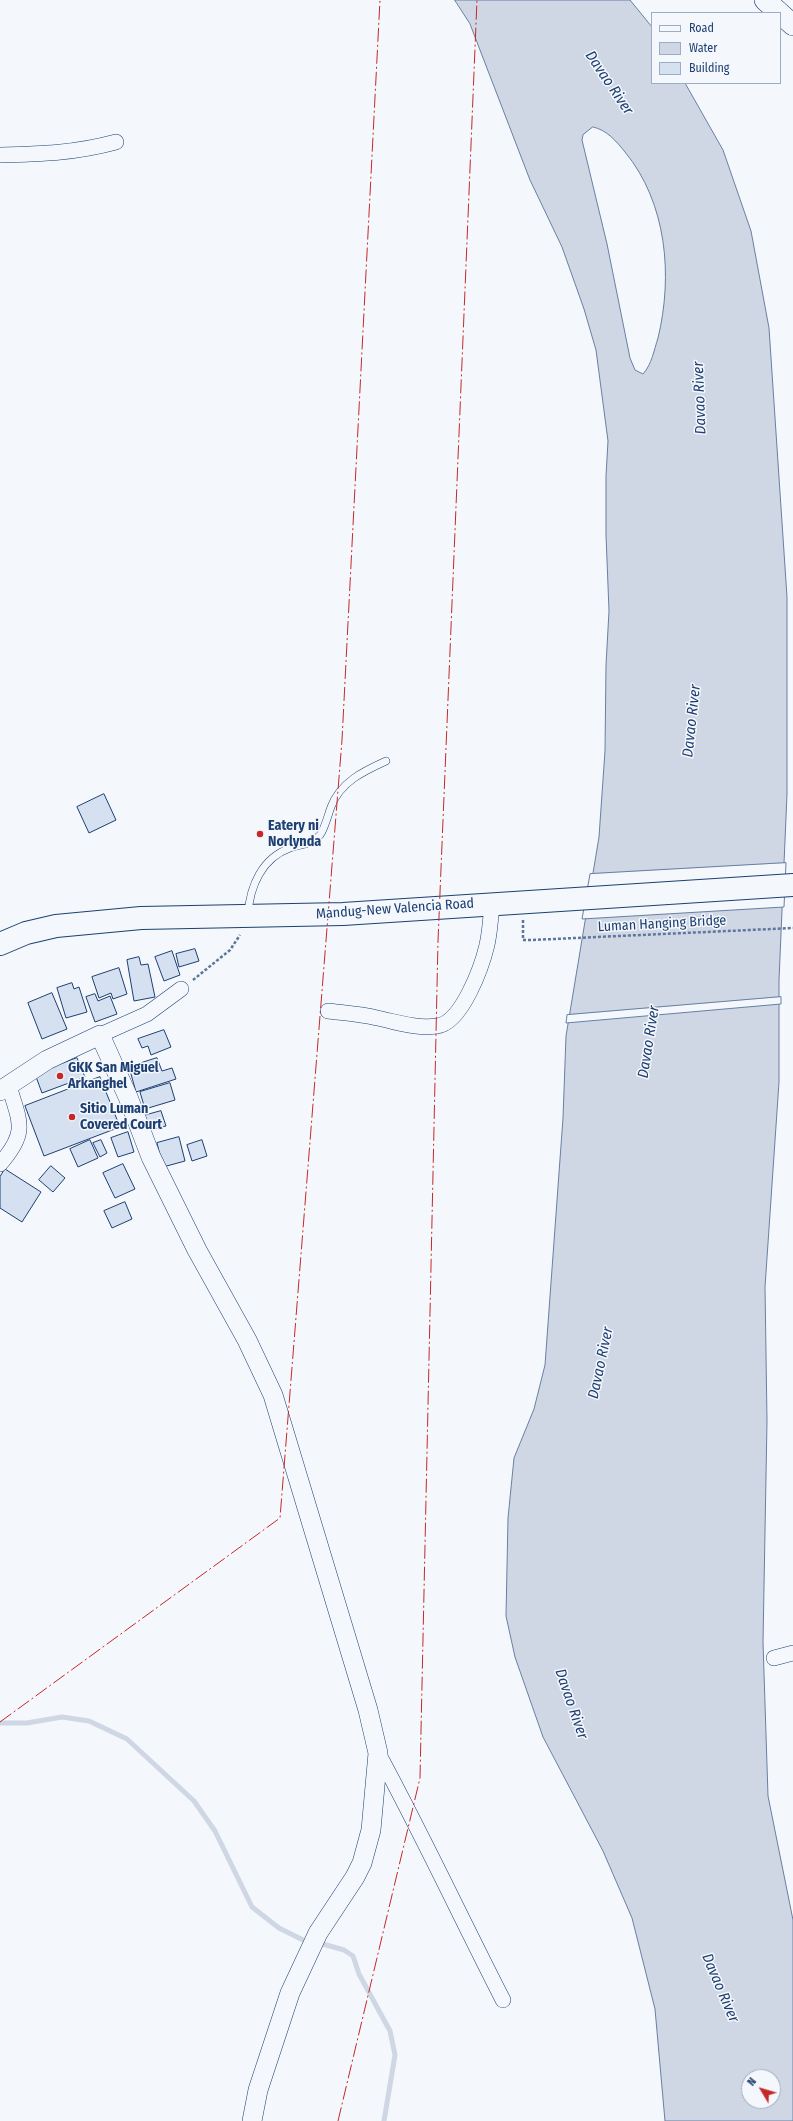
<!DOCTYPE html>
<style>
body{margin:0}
#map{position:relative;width:793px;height:2121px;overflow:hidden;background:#f4f7fb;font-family:"Fira Sans Condensed",sans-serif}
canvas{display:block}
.legend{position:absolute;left:651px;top:12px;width:130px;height:72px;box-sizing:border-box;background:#f4f7fb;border:1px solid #9eadc5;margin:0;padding:5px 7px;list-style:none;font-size:12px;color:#1d3f73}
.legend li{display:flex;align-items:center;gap:8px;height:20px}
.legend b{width:20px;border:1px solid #9eadc5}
.north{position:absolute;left:741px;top:2069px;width:40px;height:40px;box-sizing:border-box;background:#f4f7fb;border:1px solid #9eadc5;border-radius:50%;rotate:308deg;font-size:11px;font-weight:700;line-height:16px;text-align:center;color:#1d3f73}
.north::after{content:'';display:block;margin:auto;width:14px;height:18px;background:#c62828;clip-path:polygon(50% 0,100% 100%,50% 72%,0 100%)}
</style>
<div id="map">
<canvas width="793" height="2121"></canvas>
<ul class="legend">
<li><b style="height:5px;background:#f4f7fb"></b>Road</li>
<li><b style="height:11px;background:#cfd7e4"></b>Water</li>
<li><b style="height:11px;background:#d5e0f0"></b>Building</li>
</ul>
<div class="north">N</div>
</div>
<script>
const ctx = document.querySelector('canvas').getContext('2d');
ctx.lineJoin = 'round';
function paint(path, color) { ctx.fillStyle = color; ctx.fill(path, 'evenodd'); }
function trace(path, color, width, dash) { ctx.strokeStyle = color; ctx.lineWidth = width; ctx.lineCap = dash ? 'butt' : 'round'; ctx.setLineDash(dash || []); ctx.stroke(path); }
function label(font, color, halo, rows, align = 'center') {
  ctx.font = font + ' "Fira Sans Condensed",sans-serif'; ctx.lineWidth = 3; ctx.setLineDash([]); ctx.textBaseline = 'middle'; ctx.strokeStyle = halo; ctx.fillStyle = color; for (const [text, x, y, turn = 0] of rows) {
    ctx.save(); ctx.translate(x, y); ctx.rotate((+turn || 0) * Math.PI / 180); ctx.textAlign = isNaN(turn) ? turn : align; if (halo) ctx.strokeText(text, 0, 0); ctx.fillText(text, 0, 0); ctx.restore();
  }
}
const water = new Path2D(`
 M455,0h175l22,27v56h33l38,67 28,81 18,97 18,269v197l-8,186v102l-14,205 2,134 -4,221 5,154 25,124v201h-128l-10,-112 -23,-91 -29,-67 -60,-114 -28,-80 -9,-41 2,-98 6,-60 20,-49 11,-44 18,-247 3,-82 33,-199 6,-86 1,-86 3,-54 -3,-76v-59l2,-35 -12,-91 -12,-41 -22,-62 -32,-67 -60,-156zM593,127c14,3 23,14 32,25 42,51 48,124 33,186 -4,12 -6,26 -15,36l-8,-4 -5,-12 -23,-114 -25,-104 1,-5zM749,2077h24v24h-24z`);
paint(water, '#cfd7e4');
trace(water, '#687fa3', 1);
const pier = new Path2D(`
 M786,863l-2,44 -202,12 8,-45z
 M781,997v7l-215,19 1,-8z`);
paint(pier, '#f4f7fb');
trace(pier, '#687fa3', 1);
trace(new Path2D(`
 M0,1723h27l35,-6 27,4 38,18 67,62 21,30 37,76 27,21 24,12
 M323,1944l21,6 9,6 6,18 31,57 5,24 -11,66`), '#cfd7e4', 5);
const building = new Path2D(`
 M104,794l12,26 -27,13 -12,-26z
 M195,949l4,12 -20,6 -3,-13z
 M172,951l8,24 -16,6 -9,-24z
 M139,957l2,8 7,-1 7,33 -21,4 -7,-41z
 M119,968l8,26 -14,5 -2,-6 -12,5 -7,-21z
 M72,983l2,6 5,-2 8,25 -21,6 -9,-30z
 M52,993l15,36 -25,10 -14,-36z
 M95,994l3,7 12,-5 7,18 -22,8 -9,-25z
 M164,1030l7,17 -20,8 -3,-9 -6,2 -4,-9z
 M77,1058l8,19 -43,16 -7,-19z
 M157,1058l5,13 10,-3 4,11 -40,13 -7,-25z
 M100,1077l20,50 -76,29 -19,-50z
 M170,1083l5,17 -30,9 -5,-17z
 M161,1111l5,15 -19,5 -4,-15z
 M128,1132l6,20 -16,5 -7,-19z
 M179,1137l6,24 -22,6 -6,-24z
 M90,1140l8,18 -20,9 -8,-18z
 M101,1140l6,13 -7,4 -7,-14z
 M202,1140l5,16 -15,5 -5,-16z
 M123,1164l12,25 -20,9 -12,-25z
 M51,1166l14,12 -12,14 -14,-12z
 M5,1169l36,23 -19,30 -22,-14v-31z
 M125,1202l7,17 -20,9 -8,-17z`);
paint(building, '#d5e0f0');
trace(building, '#1d3f73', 1);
const service = new Path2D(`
 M248,914c2,-28 14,-56 42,-66 12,-4 20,-3 30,-13 5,-7 8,-20 11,-28 9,-25 33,-36 55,-46`);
const minor = new Path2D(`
 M0,155c42,-1 75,-2 116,-13
 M328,1011c17,2 33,3 49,7 20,4 39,11 60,8 25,-3 45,-60 50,-81 3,-14 4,-28 5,-42
 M100,1035l47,-21 34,-25
 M0,1164c28,-32 20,-41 9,-78
 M774,1658l19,-5
 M378,1753c44,81 83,165 125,247`);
const tertiary = new Path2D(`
 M0,1091l47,-31 53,-25 28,62 23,60 46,93 50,90 26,55 95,315 10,43 -7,77 -9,33 -7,14 -37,56 -28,60 -32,97 -6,31`);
const secondary = new Path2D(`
 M765,0l28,25`);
const primary = new Path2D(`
 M0,944l26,-11 30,-7 85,-8 202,-4 450,-29`);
trace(service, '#1d3f73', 8);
trace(minor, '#1d3f73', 16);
trace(tertiary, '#1d3f73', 20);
trace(secondary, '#1d3f73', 22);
trace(primary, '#1d3f73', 24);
trace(new Path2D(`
 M523,920v20h9l261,-12
 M193,980l37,-30 10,-15`), '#5e769c', 2.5, [3, 2]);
trace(service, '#f4f7fb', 7);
trace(minor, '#f4f7fb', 15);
trace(tertiary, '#f4f7fb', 19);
trace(secondary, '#f4f7fb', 21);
trace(primary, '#f4f7fb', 22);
trace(new Path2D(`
 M0,1722l280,-204 62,-778 38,-740
 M338,2121l82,-343 18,-837 39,-941`), '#c62828', 1, [14, 3, 2, 3]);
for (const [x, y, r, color] of [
 [260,834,4,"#c62828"],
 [60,1076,4,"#c62828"],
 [72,1117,4,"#c62828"]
]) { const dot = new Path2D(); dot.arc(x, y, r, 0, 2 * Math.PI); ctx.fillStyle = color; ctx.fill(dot); trace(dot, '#f4f7fb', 1.5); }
label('bold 14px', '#1d3f73', '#f4f7fb', [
 ["Eatery ni",268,826],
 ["Norlynda",268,842],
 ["GKK San Miguel",68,1068],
 ["Arkanghel",68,1084],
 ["Sitio Luman",80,1109],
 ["Covered Court",80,1125]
], 'left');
label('14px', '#1d3f73', '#f4f7fb', [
 ["Mandug-New Valencia Road",395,909,-4],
 ["Luman Hanging Bridge",662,924,-3]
]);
label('italic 15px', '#1d3f73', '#f4f7fb', [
 ["Davao River",609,83,56],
 ["Davao River",700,398,-92],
 ["Davao River",692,721,-84],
 ["Davao River",649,1042,-81],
 ["Davao River",601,1363,-78],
 ["Davao River",571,1704,71],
 ["Davao River",720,1988,67]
]);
</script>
